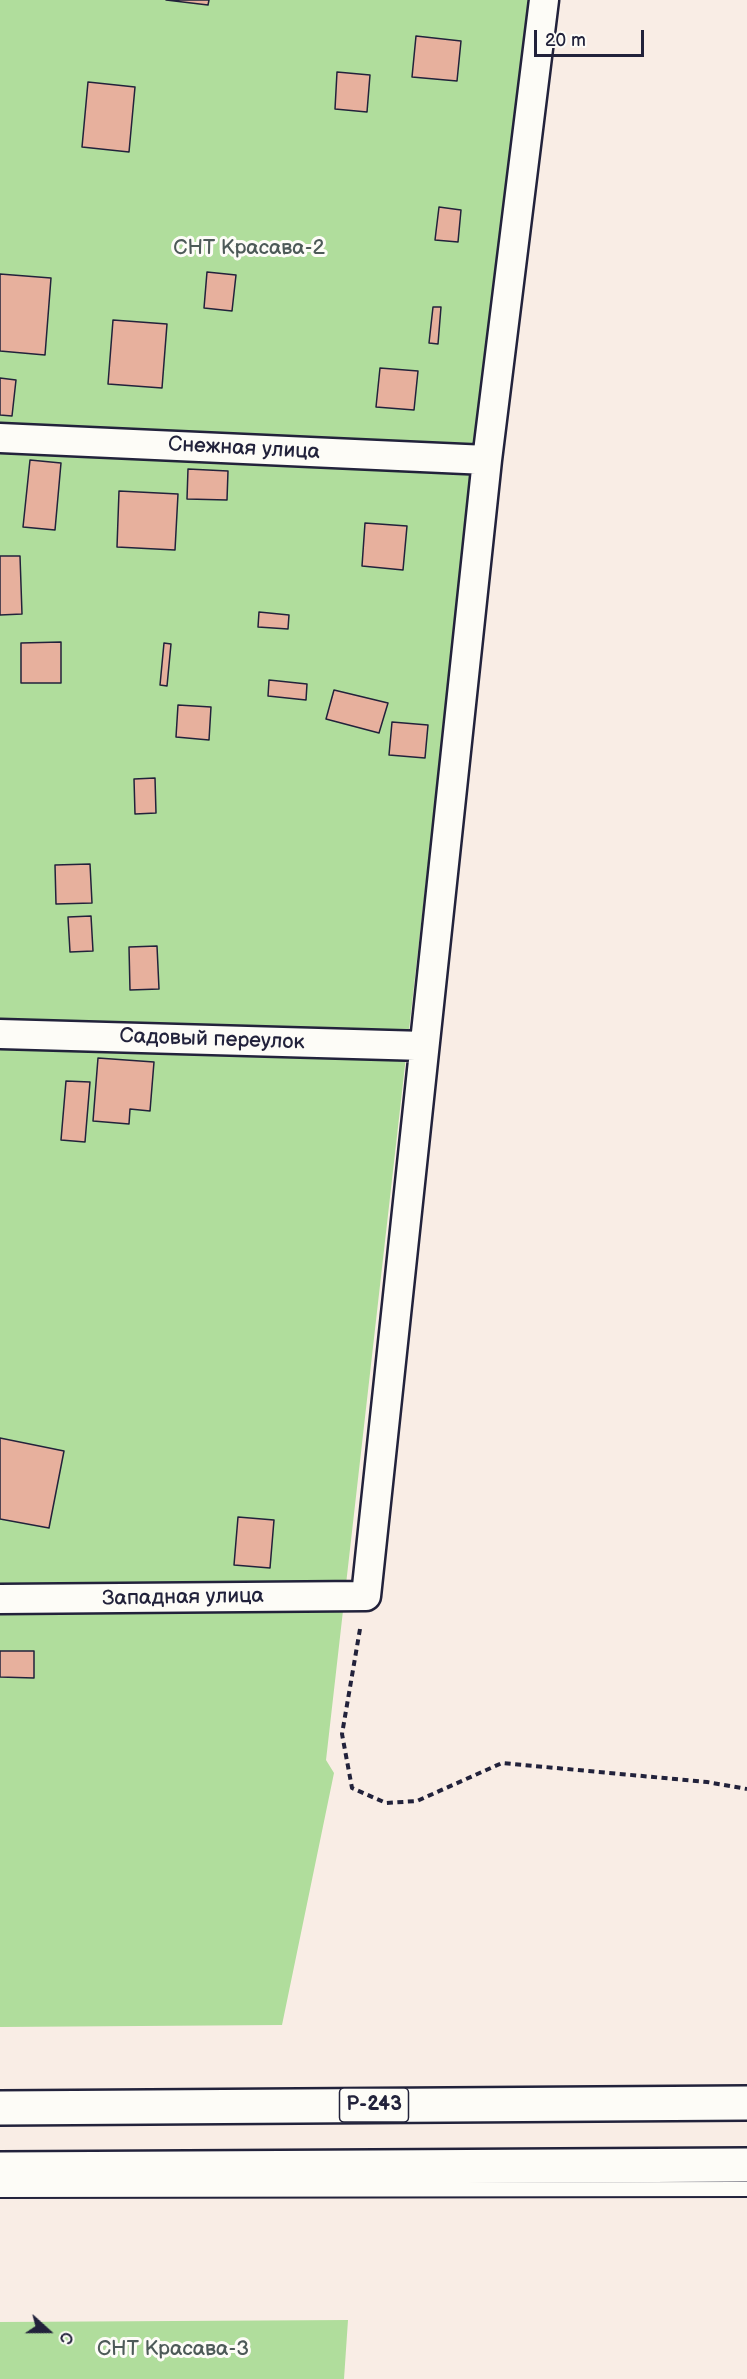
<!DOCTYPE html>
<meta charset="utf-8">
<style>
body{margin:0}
#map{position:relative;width:747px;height:2379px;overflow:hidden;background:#f9ede5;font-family:"Balsamiq Sans",sans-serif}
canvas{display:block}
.north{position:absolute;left:18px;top:2301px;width:60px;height:60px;-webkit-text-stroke:4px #fdfcf7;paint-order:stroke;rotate:111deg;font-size:16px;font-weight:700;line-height:24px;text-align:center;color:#22223b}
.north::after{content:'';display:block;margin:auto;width:21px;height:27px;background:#22223b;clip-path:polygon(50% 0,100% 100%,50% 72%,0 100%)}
.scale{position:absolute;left:534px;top:30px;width:110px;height:27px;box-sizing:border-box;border:3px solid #22223b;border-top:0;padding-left:8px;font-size:18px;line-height:21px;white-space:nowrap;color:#22223b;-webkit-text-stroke:4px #fdfcf7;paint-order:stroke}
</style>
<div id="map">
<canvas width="747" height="2379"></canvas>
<div class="north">С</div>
<div class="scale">20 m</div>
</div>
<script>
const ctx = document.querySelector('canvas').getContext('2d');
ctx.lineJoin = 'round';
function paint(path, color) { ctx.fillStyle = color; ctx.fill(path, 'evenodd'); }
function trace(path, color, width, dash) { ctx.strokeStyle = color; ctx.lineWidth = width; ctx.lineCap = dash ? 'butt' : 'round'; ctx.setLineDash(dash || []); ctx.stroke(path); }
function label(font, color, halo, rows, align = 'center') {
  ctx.font = font + ' "Balsamiq Sans",sans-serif'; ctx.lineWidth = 6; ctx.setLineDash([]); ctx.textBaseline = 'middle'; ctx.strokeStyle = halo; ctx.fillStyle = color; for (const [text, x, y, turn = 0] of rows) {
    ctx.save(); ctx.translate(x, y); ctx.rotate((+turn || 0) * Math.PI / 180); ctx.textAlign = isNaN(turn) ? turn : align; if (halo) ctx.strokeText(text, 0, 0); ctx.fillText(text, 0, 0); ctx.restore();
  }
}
paint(new Path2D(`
 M0,0h531l-55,441 -150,1319 8,13 -52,252 -282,2z
 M348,2320l-4,59h-344v-57z`), '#b0dd9c');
const building = new Path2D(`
 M166,0h43l-1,5z
 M416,36l45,5 -4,40 -45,-4z
 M337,72l33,3 -3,37 -32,-3z
 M88,82l47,5 -6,65 -47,-5z
 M439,207l22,3 -3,32 -23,-2z
 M207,272l29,3 -4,36 -28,-3z
 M0,274l51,4 -6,77 -45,-4z
 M433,307h8l-3,37 -9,-1z
 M113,320l54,4 -5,64 -54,-4z
 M380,368l38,3 -4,39 -38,-3z
 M0,378l16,2 -4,36 -12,-1z
 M30,460l31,3 -6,67 -32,-3z
 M188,469l40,2 -1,29 -40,-1z
 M119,491l59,3 -3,56 -58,-3z
 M365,523l42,3 -4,44 -41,-4z
 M0,556h20l2,58 -22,1z
 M259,612l30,3 -1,14 -30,-2z
 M61,642v41h-40v-40z
 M164,643l7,1 -4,42 -7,-1z
 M269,680l38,4 -1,16 -38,-4z
 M334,690l54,13 -9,30 -53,-14z
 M178,705l33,2 -2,33 -33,-3z
 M392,722l36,3 -3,33 -36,-3z
 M155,778l1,35 -21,1 -1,-35z
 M90,864l2,39 -36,1 -1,-39z
 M91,916l2,35 -23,1 -2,-35z
 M157,946l2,43 -29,1 -1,-43z
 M98,1058l56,4 -4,49 -20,-2 -1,15 -36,-3z
 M66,1081l24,1 -5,60 -24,-2z
 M0,1438l64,13 -15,77 -49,-9z
 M238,1517l36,3 -4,48 -36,-3z
 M0,1651h34v27l-34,-1z`);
paint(building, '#e7b09d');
trace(building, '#22223b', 1.5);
const service = new Path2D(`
 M0,2190l747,-1`);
const minor = new Path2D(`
 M0,438l487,22
 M0,1034l424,12
 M0,1599l366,-3 121,-1136 57,-460`);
const trunk = new Path2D(`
 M0,2108l747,-5
 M0,2169l747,-4`);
trace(service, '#22223b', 18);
trace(minor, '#22223b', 33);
trace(trunk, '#22223b', 38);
trace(new Path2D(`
 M360,1629l-18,105 10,54 34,15 31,-2 85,-38 205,19 40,7`), '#22223b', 4, [6, 4.5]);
trace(service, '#fdfcf7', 14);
trace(minor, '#fdfcf7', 28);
trace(trunk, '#fdfcf7', 33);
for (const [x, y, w] of [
 [374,2105,69]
]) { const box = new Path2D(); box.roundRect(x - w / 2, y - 17, w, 34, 4.5); ctx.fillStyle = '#fdfcf7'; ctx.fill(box); trace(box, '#22223b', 1.5); }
label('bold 20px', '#22223b', null, [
 ["Р-243",374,2105]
]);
label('21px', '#4d5a58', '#fdfcf7', [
 ["СНТ Красава-2",249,249],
 ["СНТ Красава-3",173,2350]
]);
label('21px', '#22223b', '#fdfcf7', [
 ["Снежная улица",244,449,3],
 ["Садовый переулок",212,1040,2],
 ["Западная улица",183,1598,-1]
]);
</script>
